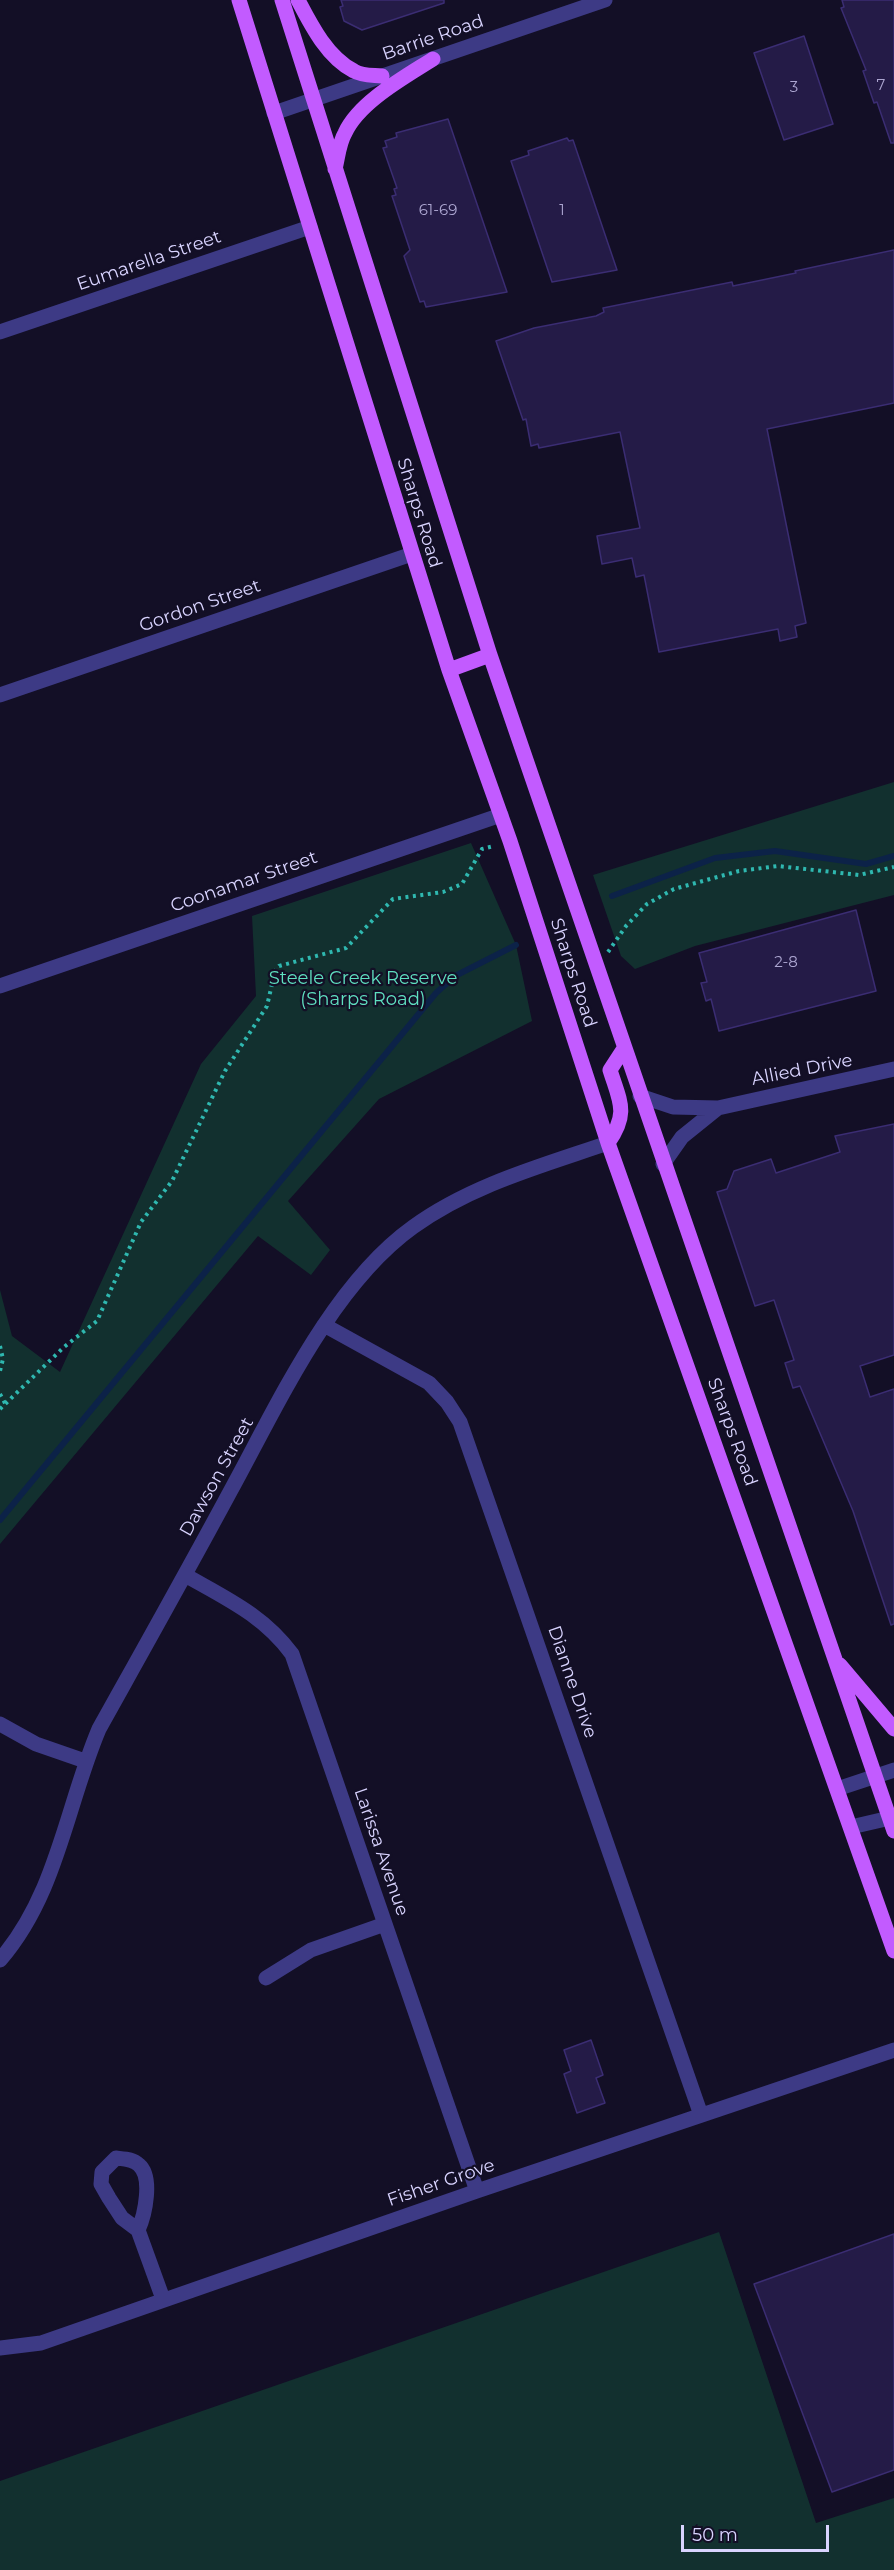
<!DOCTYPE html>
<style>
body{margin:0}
#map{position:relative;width:894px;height:2570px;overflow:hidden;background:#130f26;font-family:Montserrat,sans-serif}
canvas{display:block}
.scale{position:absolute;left:681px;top:2525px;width:148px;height:27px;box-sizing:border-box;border:3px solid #d9d4ff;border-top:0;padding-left:8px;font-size:18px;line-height:21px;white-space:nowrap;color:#d9d4ff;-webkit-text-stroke:4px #130f26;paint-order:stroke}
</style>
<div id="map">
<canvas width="894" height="2570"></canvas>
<div class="scale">50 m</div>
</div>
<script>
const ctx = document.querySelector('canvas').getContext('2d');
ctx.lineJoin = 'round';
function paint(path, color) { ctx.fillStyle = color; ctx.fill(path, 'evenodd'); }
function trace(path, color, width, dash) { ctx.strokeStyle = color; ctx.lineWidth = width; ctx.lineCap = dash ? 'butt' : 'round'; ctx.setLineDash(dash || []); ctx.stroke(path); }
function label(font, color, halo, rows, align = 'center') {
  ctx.font = font + ' Montserrat,sans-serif'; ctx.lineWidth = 4.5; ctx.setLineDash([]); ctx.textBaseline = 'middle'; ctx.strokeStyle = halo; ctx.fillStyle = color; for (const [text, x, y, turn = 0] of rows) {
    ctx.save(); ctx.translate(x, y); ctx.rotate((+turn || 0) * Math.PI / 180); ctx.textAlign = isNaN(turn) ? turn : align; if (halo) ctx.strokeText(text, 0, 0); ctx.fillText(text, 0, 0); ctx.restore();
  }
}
paint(new Path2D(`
 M894,782v113l-199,51 -60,23 -14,-13 -28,-81z
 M471,843l45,102 16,76 -153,78 -91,102 42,49 -19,25 -53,-39 -258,308v-254l12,46 48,36 141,-308 55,-68 -4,-80z
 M719,2232l97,291 78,-25v72h-894v-89z`), '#12302f');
trace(new Path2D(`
 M612,896l103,-38 60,-7 91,13 28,-8
 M0,1520l436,-527 19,-17 61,-31`), '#0c2248', 6);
const building = new Path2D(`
 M341,0h103v3l-82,27 -18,-9 -4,-14 3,-1z
 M842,0h52v143h-3l-14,-41 -3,1 -11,-32 3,-1 -25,-62 3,-1z
 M804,36l29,88 -49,16 -30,-87z
 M448,119l59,173 -81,15 -2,-6 -4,1 -16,-46 6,-6 -18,-54 4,-1 -2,-6 3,-1 -14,-40 4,-1 -2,-6 12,-4 -1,-4z
 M567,138l2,3 4,-1 44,130 -65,12 -41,-121 18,-6 -1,-4z
 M894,250v153l-127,26 39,194 -11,3 2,11 -17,4 -2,-12 -119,23 -15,-77 -8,2 -4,-19 -30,6 -5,-28 43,-8 -20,-96 -81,16 -1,-4 -7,2 -5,-27 -3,1 -27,-79 38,-13 62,-12 8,-4 -1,-4 129,-26 1,4 63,-13 -1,-2z
 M856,910l20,81 -157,40 -8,-32 -5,2 -5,-18 6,-1 -8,-29z
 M894,1124v231l-34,11 10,31 24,-8v235l-3,1 -38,-114 -53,-125 -7,2 -8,-25 9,-3 -20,-60 -19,6 -38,-114 10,-3 7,-18 37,-12 5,14 64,-21 -5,-16z
 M591,2040l12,35 -7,3 9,25 -28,10 -13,-39 7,-3 -7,-21z
 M894,2234v236l-62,22 -78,-208z`);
paint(building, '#241b47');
trace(building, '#3b2d73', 1.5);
trace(new Path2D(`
 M608,952l18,-26 21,-22 27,-15 65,-18 39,-5 81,9 35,-8
 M0,1346l3,13 -3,12
 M0,1394l6,11
 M0,1409l64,-62 33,-26 44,-99 31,-41 53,-110 42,-65 8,-35 4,-5 67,-18 47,-49 50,-7 19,-8 20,-35 12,-3`), '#2fb8b0', 4, [3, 4.5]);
trace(new Path2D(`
 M274,113l331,-113
 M0,332l310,-105
 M0,695l412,-141
 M0,986l501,-171
 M640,1096l33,11 45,1 176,-39
 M663,1164l19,-27 36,-29
 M324,1325l105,58 18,19 13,20 241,693
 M185,1575c42,24 78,40 107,79l185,537
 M0,1724l36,20 49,17
 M837,1789l57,-19
 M851,1827l43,-10
 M0,1960c57,-66 66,-153 99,-231 44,-79 89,-159 132,-239 47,-86 101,-205 182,-263 58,-42 128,-61 195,-84
 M266,1978l45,-28 74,-26
 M138,2230c7,-15 15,-53 1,-65 -6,-6 -14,-6 -23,-7l-14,14 -1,12 8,14 13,20 16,12 25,69
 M0,2348l41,-5 436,-152 417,-141`), '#3d3a85', 15);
trace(new Path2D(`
 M239,0l210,670 61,171 98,302 286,808
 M282,0l208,655 404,1176
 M298,0c13,25 29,57 56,71 8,5 19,4 28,5
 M335,169c3,-12 4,-26 10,-36 14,-31 60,-56 88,-74
 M449,670l41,-15
 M608,1143c21,-30 12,-41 2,-73l13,-20
 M840,1665l54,64`), '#c25bff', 15);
label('15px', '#aca6d1', null, [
 ["7",881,86],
 ["3",794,88],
 ["61-69",438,211],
 ["1",562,211],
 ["2-8",786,963]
]);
label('18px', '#d9d4ff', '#130f26', [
 ["Barrie Road",433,38,-19],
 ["Eumarella Street",149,261,-19],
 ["Sharps Road",419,513,73],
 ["Gordon Street",200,606,-19],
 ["Coonamar Street",244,882,-19],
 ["Sharps Road",573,973,72],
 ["Allied Drive",802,1070,-11],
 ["Sharps Road",732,1432,70],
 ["Dawson Street",217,1477,-61],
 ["Dianne Drive",572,1682,71],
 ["Larissa Avenue",381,1852,71],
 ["Fisher Grove",441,2183,-19]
]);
label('18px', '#5fe0c0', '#130f26', [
 ["Steele Creek Reserve",363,979],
 ["(Sharps Road)",363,1000]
]);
</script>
